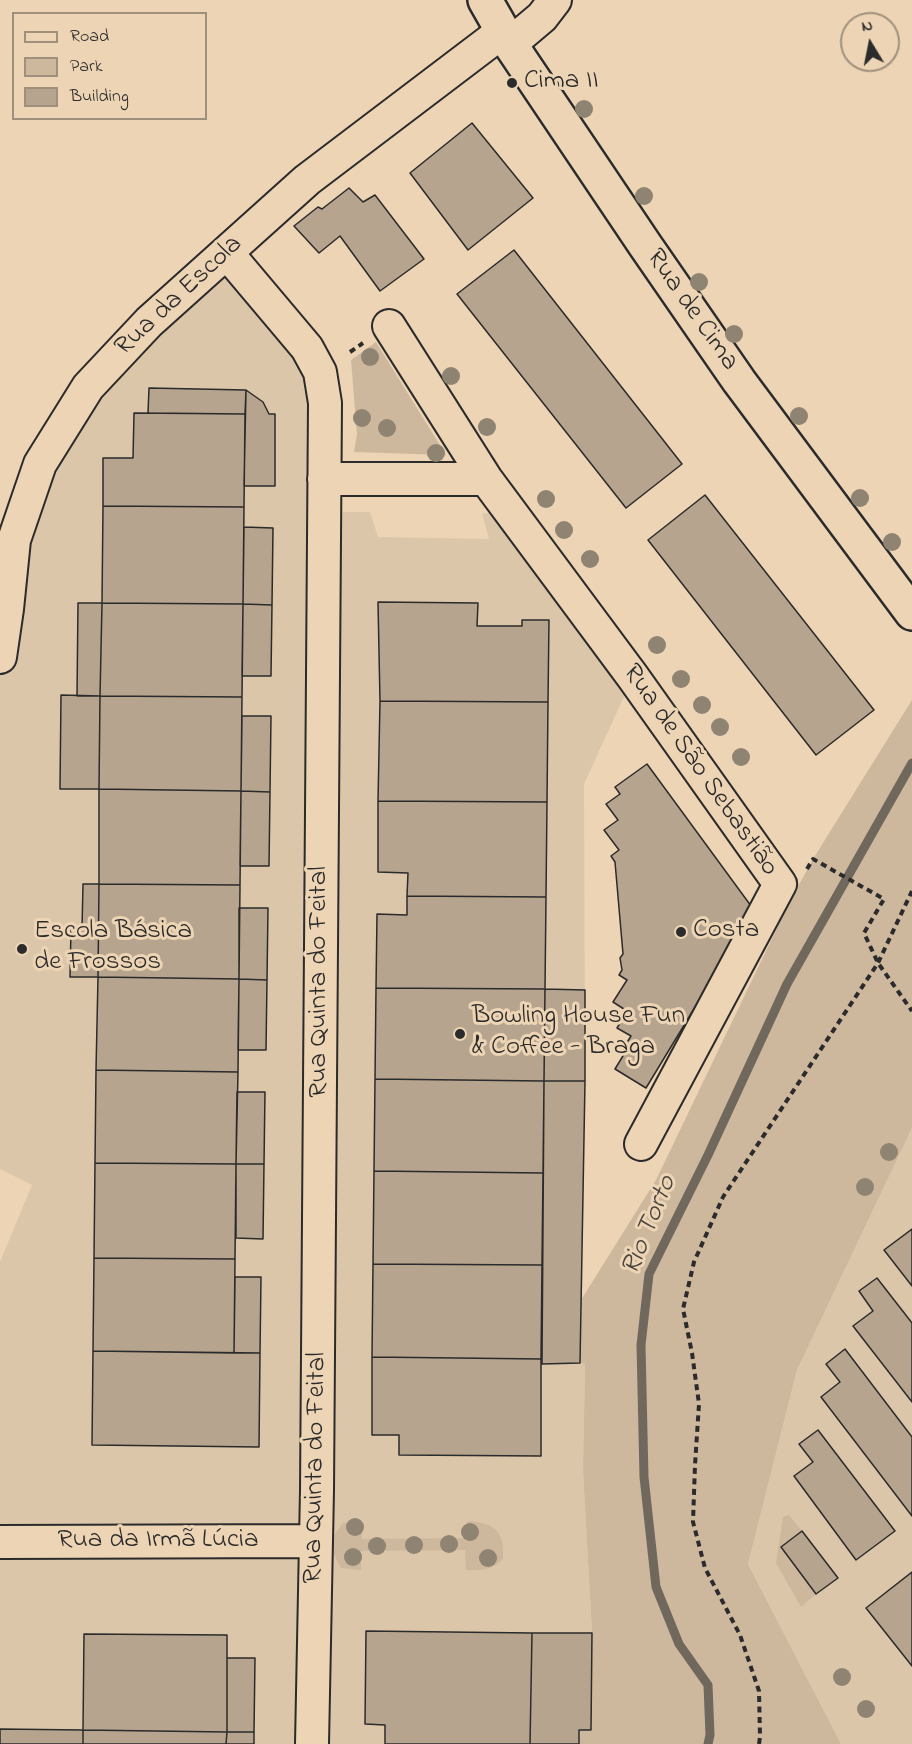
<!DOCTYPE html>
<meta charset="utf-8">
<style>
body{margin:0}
#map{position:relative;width:912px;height:1744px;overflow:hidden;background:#ecd4b4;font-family:"Indie Flower",sans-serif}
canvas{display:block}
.legend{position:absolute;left:12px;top:12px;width:195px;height:108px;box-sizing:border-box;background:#ecd4b4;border:2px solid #9f907d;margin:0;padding:8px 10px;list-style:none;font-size:18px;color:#2b2b2b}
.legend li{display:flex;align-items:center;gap:12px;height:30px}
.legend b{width:30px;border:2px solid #9f907d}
.north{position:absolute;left:840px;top:12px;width:60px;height:60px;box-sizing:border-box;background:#ecd4b4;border:2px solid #9f907d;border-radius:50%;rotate:350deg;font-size:16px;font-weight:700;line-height:24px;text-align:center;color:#2b2b2b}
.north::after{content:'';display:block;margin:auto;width:21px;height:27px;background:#2b2b2b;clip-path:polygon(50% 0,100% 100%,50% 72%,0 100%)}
</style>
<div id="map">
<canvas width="912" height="1744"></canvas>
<ul class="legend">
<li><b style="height:8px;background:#ecd4b4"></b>Road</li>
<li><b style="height:16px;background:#cdb89e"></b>Park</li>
<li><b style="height:16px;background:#b6a48e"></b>Building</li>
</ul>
<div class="north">N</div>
</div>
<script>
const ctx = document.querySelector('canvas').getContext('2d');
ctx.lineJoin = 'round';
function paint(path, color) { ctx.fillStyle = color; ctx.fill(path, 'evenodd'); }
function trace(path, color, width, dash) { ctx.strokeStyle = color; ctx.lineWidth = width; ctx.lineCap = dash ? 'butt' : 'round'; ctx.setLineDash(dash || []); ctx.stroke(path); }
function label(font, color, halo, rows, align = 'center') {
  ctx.font = font + ' "Indie Flower",sans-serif'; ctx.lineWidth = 6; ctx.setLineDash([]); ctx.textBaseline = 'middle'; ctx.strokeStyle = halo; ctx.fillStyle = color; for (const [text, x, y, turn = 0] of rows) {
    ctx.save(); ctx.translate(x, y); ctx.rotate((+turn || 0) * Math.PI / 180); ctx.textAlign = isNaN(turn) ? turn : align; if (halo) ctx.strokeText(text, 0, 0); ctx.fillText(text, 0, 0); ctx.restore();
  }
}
paint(new Path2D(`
 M227,253l80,95 17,164h46l8,25 111,2 -7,-26 32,3 119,161 -49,107 1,297 -5,282 5,1 -2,106 9,163 -1,97h-11l-1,14h-579v-482l32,-77 -32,-16v-512l40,-193z
 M912,1128v616h-71l-93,-180 49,-194z`), '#dcc6a9');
paint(new Path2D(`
 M376,342l70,113 -92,-3 3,-18 -6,-74z
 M912,700v428l-115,242 -49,194 93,180h-262v-14h12l1,-97 -9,-163 2,-106 -5,-1 1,-63 75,-120 134,-279 23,-42z
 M789,1515l13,16 -21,16 35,47 -15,13 -25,-44 7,-46z
 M362,1521v18l104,-1 1,-17c27,2 38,9 36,38 -12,12 -21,11 -37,11l-1,-20 -104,1v19l-20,-2c-11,-21 -14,-25 2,-45z`), '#cdb89e');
trace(new Path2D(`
 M708,1744l2,-9 -2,-50 -29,-41 -23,-57 -12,-110 -3,-132 8,-71 59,-119 79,-171 125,-221`), '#71685d', 9);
const building = new Path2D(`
 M472,123l61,75 -65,52 -58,-77z
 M349,188l14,14 12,-7 49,64 -44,32 -40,-55 -21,17 -25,-27 24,-19 4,2z
 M514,250l168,214 -56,44 -169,-214z
 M149,388l97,2 -1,24 -97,-1z
 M246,390l17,12 6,12h6v72h-31z
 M134,413l111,1 -1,93 -141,-1v-48h30z
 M705,495l169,215 -58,45 -168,-215z
 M103,506l141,1 -1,97 -141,-1z
 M244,527l29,1 -1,77 -29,-1z
 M378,602l100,1 -1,23h45v-6h27l-1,82 -168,-1z
 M78,603h24l-2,93h-23z
 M102,603l141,1 -1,93 -142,-1z
 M243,604l29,1 -1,71h-29z
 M61,695l39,1 -1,93h-39z
 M100,696l142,1 -1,94 -142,-2z
 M380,701l168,1 -1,100 -169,-1z
 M242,716h29l-1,76 -29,-1z
 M647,764l107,146 -108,178 -31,-19 14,-23 -3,-2 5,-8 -14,-8 10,-17 -14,-9 14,-22 -8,-5 3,-5 -2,-12 3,-4 -8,-92 -4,-6 8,-6 -15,-20 14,-10 -12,-16 14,-10 -5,-7z
 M99,789l142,2 -1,94 -141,-1z
 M241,791l29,1 -1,74h-29z
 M378,801l169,1 -1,95 -139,-1 1,-23 -30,-1z
 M83,884h16l-1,93h-28l1,-48h11z
 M99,884l141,1 -1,94 -141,-2z
 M407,896l139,1 -1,92 -169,-1 1,-74 30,1z
 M239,908h29l-1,72 -28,-1z
 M98,977l141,2 -1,93 -142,-2z
 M239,979l28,1 -1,70h-28z
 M376,988l169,1 -1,92 -169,-2z
 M545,989l40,1v91h-41z
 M96,1070l142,2 -2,92 -141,-1z
 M375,1079l169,2 -1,92 -169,-2z
 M544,1081h41l-5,282 -38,1z
 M237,1092h28l-1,72h-28z
 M95,1163l141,1 -1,95 -141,-1z
 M236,1164h28l-1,75 -27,-1z
 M374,1171l169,2 -1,92 -169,-1z
 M912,1229v57l-28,-36z
 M94,1258l141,1 -1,94 -141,-2z
 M373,1264l169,1 -1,94 -169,-2z
 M235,1277h26l-1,76h-26z
 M877,1278l35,45v79l-59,-76 20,-15 -14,-20z
 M845,1349l67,88v79l-91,-119 19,-15 -14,-18z
 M93,1351l167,2 -1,94 -167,-2z
 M372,1357l169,2v97l-142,-1v-20h-27z
 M818,1430l77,101 -39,29 -62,-84 19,-14 -14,-18z
 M802,1531l36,47 -22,16 -35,-47z
 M912,1572v94l-46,-58z
 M366,1631l166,2 -2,111h-145v-19l-20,-1z
 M532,1633h60l-1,97h-12v14h-49z
 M84,1634l143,1v97l-144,-2z
 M227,1658h28l-1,74h-27z
 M0,1729l83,1v14h-83z
 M83,1730l144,2 -1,12h-143z
 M227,1732h27v12h-28z`);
paint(building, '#b6a48e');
trace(building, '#2b2b2b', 1.5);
const street = new Path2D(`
 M510,44l32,-27 13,-17
 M227,253l80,95 13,24 5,31 -8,1087 -5,254
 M389,326l97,153
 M324,479h162l147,198 147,207 -139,260
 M0,657l7,-48 7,-69 26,-76 48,-77 61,-65 158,-142 195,-148
 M0,1542l316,-1`);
const primary = new Path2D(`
 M485,0l25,44 135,201 94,136 173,232`);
trace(street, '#2b2b2b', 36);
trace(primary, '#2b2b2b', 38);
trace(new Path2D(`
 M350,352l13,-9
 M807,869l6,-10 71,40 -20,34 14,30 34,48
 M759,1744l1,-7 -1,-46 -19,-56 -35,-67 -12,-46 2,-57 4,-61 -7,-51 -9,-44 11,-47 29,-65 155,-234 34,-72`), '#2b2b2b', 4, [6, 4.5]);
trace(street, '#ecd4b4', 32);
trace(primary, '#ecd4b4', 33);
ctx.fillStyle = '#8f8372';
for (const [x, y] of [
 [584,109],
 [644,196],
 [699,282],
 [734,334],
 [370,357],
 [451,376],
 [799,416],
 [362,418],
 [487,427],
 [387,428],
 [436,453],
 [860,498],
 [546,499],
 [564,530],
 [892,542],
 [590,559],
 [657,645],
 [681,679],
 [702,705],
 [720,727],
 [741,757],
 [889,1152],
 [865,1187],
 [355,1527],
 [470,1532],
 [449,1544],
 [414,1545],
 [377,1546],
 [353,1557],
 [488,1558],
 [842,1677],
 [866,1709]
]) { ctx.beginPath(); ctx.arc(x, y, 9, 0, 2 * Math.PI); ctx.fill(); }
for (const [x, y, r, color] of [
 [512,83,6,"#2b2b2b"],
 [681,932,6,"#2b2b2b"],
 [22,949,6,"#2b2b2b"],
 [460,1034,6,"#2b2b2b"]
]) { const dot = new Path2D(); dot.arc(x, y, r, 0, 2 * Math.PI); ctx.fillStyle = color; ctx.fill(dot); trace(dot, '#ecd4b4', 2); }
label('27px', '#2b2b2b', '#ecd4b4', [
 ["Cima II",524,83],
 ["Costa",693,932],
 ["Escola Básica",34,933],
 ["de Frossos",34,964],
 ["Bowling House Fun",472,1018],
 ["& Coffee - Braga",472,1049]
], 'left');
label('27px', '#2b2b2b', '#ecd4b4', [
 ["Rua da Escola",180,297,-43],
 ["Rua de Cima",691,311,55],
 ["Rua de São Sebastião",699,771,55],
 ["Rua Quinta do Feital",321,982,-90],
 ["Rua Quinta do Feital",317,1468,-89],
 ["Rua da Irmã Lúcia",158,1542]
]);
label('italic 28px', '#484440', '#ecd4b4', [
 ["Rio Torto",651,1226,-68]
]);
</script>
